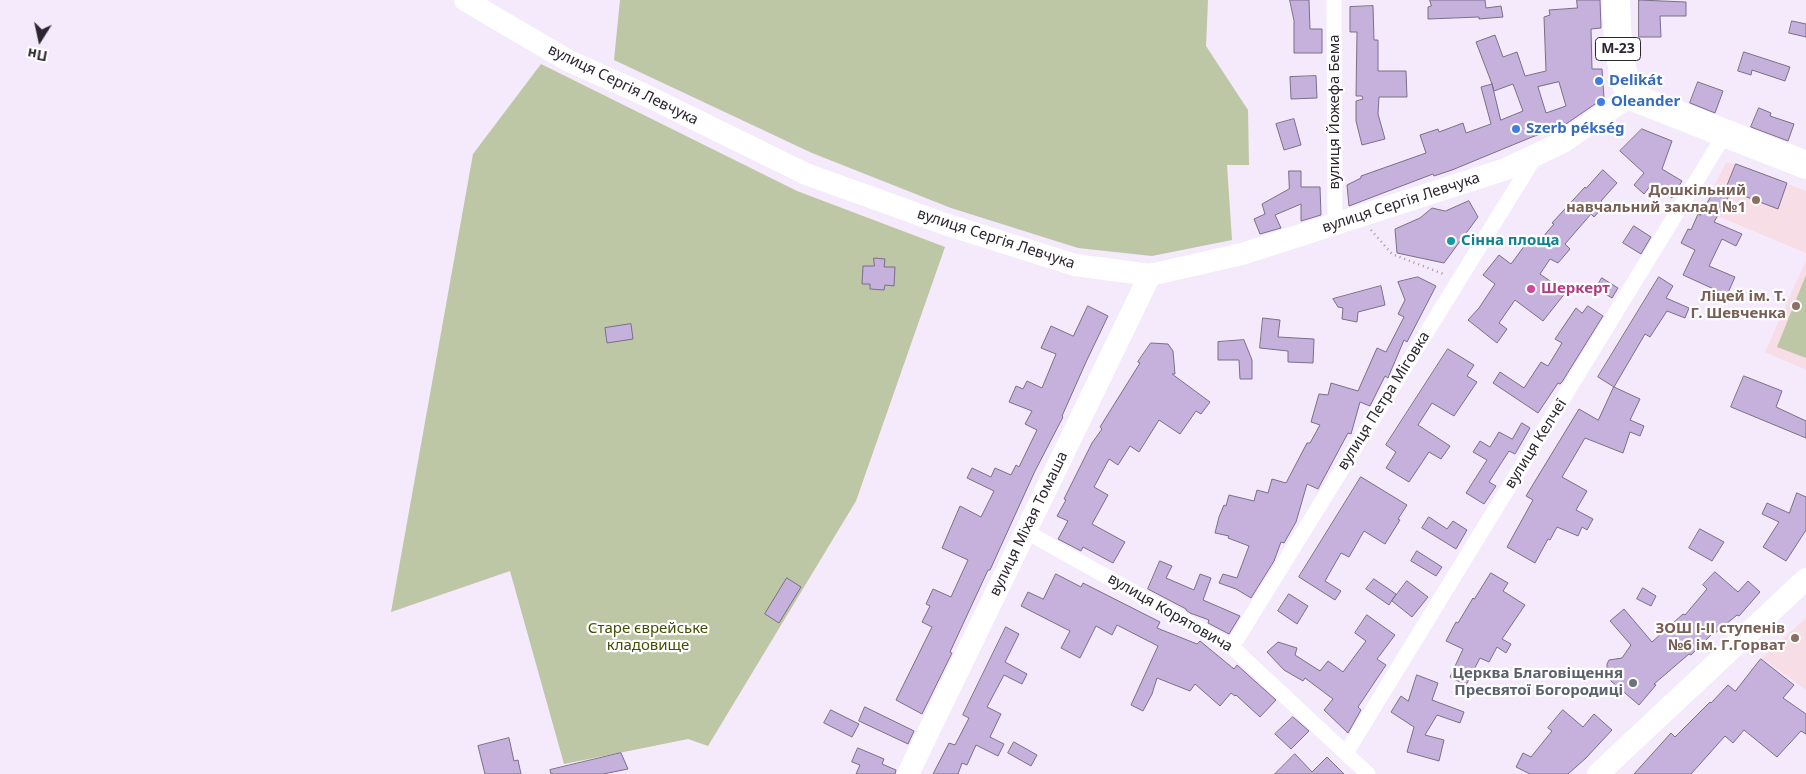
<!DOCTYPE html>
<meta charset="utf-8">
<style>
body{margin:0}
#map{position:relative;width:1806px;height:774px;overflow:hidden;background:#f4eafb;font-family:"Noto Sans",sans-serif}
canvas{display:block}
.north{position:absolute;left:15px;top:15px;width:50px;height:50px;-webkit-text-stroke:4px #fff;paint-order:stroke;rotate:190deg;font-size:14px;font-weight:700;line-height:20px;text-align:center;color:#2c2631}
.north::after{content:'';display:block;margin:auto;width:18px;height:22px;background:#2c2631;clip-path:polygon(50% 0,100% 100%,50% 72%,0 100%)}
</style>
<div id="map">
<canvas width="1806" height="774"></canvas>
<div class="north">Пн</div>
</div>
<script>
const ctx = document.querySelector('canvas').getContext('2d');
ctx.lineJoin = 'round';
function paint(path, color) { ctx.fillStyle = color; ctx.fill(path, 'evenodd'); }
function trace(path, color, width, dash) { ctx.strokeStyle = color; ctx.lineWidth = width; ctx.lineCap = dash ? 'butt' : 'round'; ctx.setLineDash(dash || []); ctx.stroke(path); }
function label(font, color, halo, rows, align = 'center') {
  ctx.font = font + ' "Noto Sans",sans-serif'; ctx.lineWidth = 4.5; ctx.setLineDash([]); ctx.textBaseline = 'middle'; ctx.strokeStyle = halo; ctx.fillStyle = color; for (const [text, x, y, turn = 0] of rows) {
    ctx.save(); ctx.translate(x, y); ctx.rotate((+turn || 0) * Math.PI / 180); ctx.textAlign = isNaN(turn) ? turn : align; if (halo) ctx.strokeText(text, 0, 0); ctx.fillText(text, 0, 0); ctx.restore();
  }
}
paint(new Path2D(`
 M1726,163l10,1 70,27v62l-89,-37 -14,-8z
 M1806,260v110l-41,-18z
 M1806,618v72l-44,-32z`), '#f7dde5');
paint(new Path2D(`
 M620,0h588l-2,46 42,64 1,55h-22l5,75 -80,16 -74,-8 -127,-40 -139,-55 -198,-93z
 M541,64l256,127 148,56 -89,254 -148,245 -20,-7 -124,25 -54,-193 -119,41 82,-458z
 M1806,275v83l-29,-11z`), '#bdc6a5');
const building = new Path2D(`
 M1290,0h19l1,29h12v24h-28v-32z
 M1430,0h55l1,8 15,-2 2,11 -24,2v-2l-51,2v-12l3,-1z
 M1577,0h23l1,28 -10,1 1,40h10l2,29 -41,28 -31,11 -80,33 -18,6 -1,-2 -84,32 -2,-21 14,-7v-2l65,-23 -6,-18 18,-6 1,3 24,-9 3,10 25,-9 -10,-37 11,-3 -16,-42 19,-7 8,22 14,-5 8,24 21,-5 -2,-54 6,-2 -1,-5 28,-2zM1559,82l7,24 -20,7 -8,-26zM1492,84l2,7 19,-7 10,27 -22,9z
 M1639,0l47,2v14h-26l1,21h-22z
 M1373,6l1,34h4v31h28l1,26h-28l-1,17 7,25 -23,6 -6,-24v-20l7,-2 -1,-3h-6l1,-64h-7v-25z
 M1792,21l14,3v13l-17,-4z
 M1744,52l46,15 -5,14 -33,-11 -1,5 -13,-4z
 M1316,76l1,22 -26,1 -1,-22z
 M1698,82l25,9 -8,22 -25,-10z
 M1759,108l12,5 -1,3 24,8 -6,17 -37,-14z
 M1294,119l7,26 -17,5 -8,-26z
 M1642,129l30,12 -10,28 20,12 -10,17 -21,-13 -7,9 -10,-9 10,-12 -24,-22z
 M1736,164l51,19 -9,26 -52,-20z
 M1603,170l14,13 -16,18 4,4 -11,12 -3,-3 -26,30 5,5 -12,14 -8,-4 -10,15 26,18 -23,29 -28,-21 -16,23 8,6 -10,14 -29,-23 11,-12 16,-24 -12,-9 16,-20 12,9 17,-23 7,5 19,-22 -2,-1 33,-36 1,1z
 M1289,171h12v16h19l1,28 -20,6v-17l-26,11 6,13 -21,6 -6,-15 11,-5 -3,-10 27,-15z
 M1716,188l13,8 -15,26 28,12 -6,12 -14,-7 -13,27 26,11 -8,18 -44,-20 12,-25 -14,-7 7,-14 3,1 7,-16 2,1z
 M1469,201l9,16 -34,46 -47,-10 -2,-24 25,-11 12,-10 13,3z
 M1634,226l17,11 -10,17 -18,-11z
 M874,258l11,1 -1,8h11l-1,19 -9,-1 -1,5 -14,-1v-5h-8l1,-18h11z
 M1418,277l18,9 -29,56 -3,-2 -14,33 -2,5 -3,-2 -15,30 -10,-4 -9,32 -3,-1 -30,56 -11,-5 -11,38 -12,21 -3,-1 -7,19 -23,37 -15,-9 -17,-6 4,-9 14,4 12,-32 -21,-8 1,-2 -14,-3 4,-16 5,-12 2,1 3,-11 25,6 3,-11 11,3 4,-14 14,4 21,-40h3l10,-18 -9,-3 8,-28 9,1 3,-12 27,8 19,-43 9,4 18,-35 -6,-3 7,-14 -7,-18z
 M1659,277l14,9 -7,12 23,10 -4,10 -18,-7 -17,26 -5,-3 -31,53 -16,-10z
 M1602,278l16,10 -6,10 -16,-10z
 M1381,286l4,19 -27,7 -1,10 -15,-3 1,-11 -5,-1 -5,-8z
 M1088,306l20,10 -22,46 -24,54 1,1 -28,54 -45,99h-2l-38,82 2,1 -30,61 -26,-14 36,-73 -10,-5 8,-16 -4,-2 7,-15 18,8 17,-37 -26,-12 18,-42 21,11 13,-26 -27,-13 5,-10 19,9 4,-9 16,7 5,-10 3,2 18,-37 -12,-6 7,-13 -23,-9 7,-16 7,3 4,-8 15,7 14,-34 -15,-6 10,-22 22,10z
 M1588,306l15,10 -41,66 -2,2 -2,-1 -20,30 -45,-30 7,-11 24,16 17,-26 7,4 14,-23 -7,-4 21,-31 6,5z
 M1263,318l17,2 -2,17 36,2 -1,24 -25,-1v-11l-28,-3z
 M631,324l2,15 -26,4 -2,-15z
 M1244,340l8,20v19h-12l-1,-19h-21v-18z
 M1151,343l17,1 5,7 2,23h-3l38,28 -9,12 -5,-3 -16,23 -21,-14 -20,32 -9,-6 -12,19 -9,-6 -15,28 14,8 -16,29 33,18 -12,21 -30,-16 -2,4 -23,-12 10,-18 -11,-5 9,-16 -2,-1 28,-56 10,-14 -2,-2 40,-64 -2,-1z
 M1448,349l26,16 -7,11 10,6 -23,34 -22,-13 -14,22 32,21 -9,13 -12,-7 -20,30 -23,-14 10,-16 -10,-7z
 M1744,376l38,15 -6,16 30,14v17l-75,-31z
 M1614,387l26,12 -10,21 14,6 -4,10 -10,-4 -7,21 -38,-15 -17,29 -6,10 25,14 -11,19 17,9 -6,11 -5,-3 -4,9 -21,-9 -7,13 -2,-1 -13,24 -28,-16 26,-47 -7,-4 53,-87 19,11z
 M1522,423l8,5 -15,26 -6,-3 -20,31 7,4 -12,18 -18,-11 21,-33 -14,-8 7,-11 10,6 9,-15 13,7z
 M1361,477l46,28 -9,14 2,1 -15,24 -21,-13 -15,26 -8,-4 -16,28 16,10 -6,9 -36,-23z
 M1797,493l9,4v33l-20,31 -23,-14 16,-25 -17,-8 5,-11 22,10z
 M1429,517l18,12 6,-8 14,9 -11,19 -34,-21z
 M1700,529l24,13 -12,19 -23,-13z
 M1417,551l25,16 -6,9 -25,-15z
 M1160,561l12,5 -6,12 28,12 6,-16 11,4 -8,22 37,16 -11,18 -21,-11 1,-3 -19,-7 -4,-3v-1l-38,-20z
 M1715,572l23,20 10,-11 12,11 -21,24 -2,-1 -23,19 -1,-1 -22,22 -2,-1 -35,30 2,1 -17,20 -28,-24 -4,-8v-9l2,-4 13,-2 9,-13 -21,-24 14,-12 28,33 31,-28 2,1 22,-26 -4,-4z
 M1491,573l17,10 -5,8 22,14 -23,34 9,5 -5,9 -9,-6 -8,15 -9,-4 -14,27 -16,-8 13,-28 -17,-8 10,-19 2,1 15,-25 1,1z
 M1056,574l25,13 2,-4 77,39 -3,6 40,16 3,-3 34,28 3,-4 39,35 -16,17 -24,-22 -1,1 -4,-3 -11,13 -25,-22 -5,7 -33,-13 -5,16 -9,17 -12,-6 27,-59 -41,-21 -5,10 -16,-9 -16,32 -19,-10 9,-17 -49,-25 7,-14 15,7z
 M787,578l14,9 -22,36 -14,-9z
 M1374,579l22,15 -7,11 -23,-16z
 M1407,581l21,16 -16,20 -20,-16z
 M1643,588l13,8 -5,10 -14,-7z
 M1289,594l19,12 -11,18 -19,-13z
 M1367,615l28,20 -18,24 9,6 -28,42 3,3 -13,23 -24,-23 9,-11 -28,-21 -2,3 -19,-11 -17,-18 11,-10 19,6 -2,7 25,16 8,-10 15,11 23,-31 -11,-8z
 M1006,627l13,7 -14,28 22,12 -5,10 -18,-9 -17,32 14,7 -11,23 14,7 -6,12 -22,-11 -9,20 -5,-2 -4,11h-25l16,-31 6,2 14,-27 -6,-3z
 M1761,659l33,26 -11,13 23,16v20l-5,-3 -24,26 -33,-27 -11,13 -8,-7 -34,38h-57l37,-41 4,4 35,-35 1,1 17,-18 7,6z
 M1417,675l21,8 -6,17 32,12 -4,11 -23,-8 -12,20 19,5 -5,21 -32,-9 7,-25 -23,-15 10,-16 7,5z
 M865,707l49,24 -6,13 -49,-23z
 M831,710l28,14 -7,13 -28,-14z
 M1563,710l20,17 11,-13 18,16 -26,28 -18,16h-38l-14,-7 7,-14 8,4 21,-26 -4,-3z
 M1293,717l16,14 -18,18 -16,-15z
 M509,738l5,23 4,-1 3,14h-36l-7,-28z
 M1014,742l23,13 -6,11 -23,-13z
 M858,748l26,11 -2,5 14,6 -1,4h-39l4,-9 -8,-3z
 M621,753l7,16 -25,5h-52l-1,-4z
 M1295,754l17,18 15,-15 17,17h-69z`);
paint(building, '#c5b1dc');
trace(building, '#7a6f88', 1);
trace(new Path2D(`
 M1371,230l21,24 54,21`), '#a097a6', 2.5, [1, 4]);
trace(new Path2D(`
 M1334,0l1,224
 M1025,531l207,116 136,127
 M1232,647l303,-490
 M1346,753l379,-619`), '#fff', 15);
trace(new Path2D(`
 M465,0l102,60 76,34 163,80 139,50 130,41 75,10 92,-21 264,-85 57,-27 67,-46
 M908,774l242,-499
 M1598,774l208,-195`), '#fff', 22);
trace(new Path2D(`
 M1616,0c1,35 2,62 14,96l176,69`), '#fff', 28);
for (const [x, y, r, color] of [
 [1599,81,5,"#3f7fe0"],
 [1601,102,5,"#3f7fe0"],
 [1516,129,5,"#3f7fe0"],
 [1756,200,5,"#8d6e63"],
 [1451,241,5,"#0f9aa8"],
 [1531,289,5,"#d1479c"],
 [1796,306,5,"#8d6e63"],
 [1795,638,5,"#8d6e63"],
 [1633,683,5,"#6b7280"]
]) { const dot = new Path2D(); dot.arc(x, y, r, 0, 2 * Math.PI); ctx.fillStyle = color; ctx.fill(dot); trace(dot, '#fff', 2); }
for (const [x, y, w] of [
 [1618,49,45]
]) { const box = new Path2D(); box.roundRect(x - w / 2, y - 11.5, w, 23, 4); ctx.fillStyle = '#fff'; ctx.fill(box); trace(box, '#2c2631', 1); }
label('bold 14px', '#2c2631', null, [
 ["М-23",1618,49]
]);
label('bold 15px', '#366cbe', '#fff', [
 ["Delikát",1609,81],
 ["Oleander",1611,102],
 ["Szerb pékség",1526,129]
], 'left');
label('15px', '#2c2631', '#fff', [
 ["вулиця Сергія Левчука",623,85,26],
 ["вулиця Йожефа Бема",1335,112,-90],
 ["вулиця Сергія Левчука",1401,203,-18],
 ["вулиця Сергія Левчука",996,239,18],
 ["вулиця Петра Міговка",1384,401,-58],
 ["вулиця Келчеї",1536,444,-58],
 ["вулиця Міхая Томаша",1029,524,-64],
 ["вулиця Корятовича",1170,613,30]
]);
label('bold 15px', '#785e54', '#fff', [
 ["Дошкільний",1746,191],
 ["навчальний заклад №1",1746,208],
 ["Ліцей ім. Т.",1786,297],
 ["Г. Шевченка",1786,314],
 ["ЗОШ І-ІІ ступенів",1785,629],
 ["№6 ім. Г.Горват",1785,646]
], 'right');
label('bold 15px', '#0d838f', '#fff', [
 ["Сінна площа",1461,241]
], 'left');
label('bold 15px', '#b23c85', '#fff', [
 ["Шеркерт",1541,289]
], 'left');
label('15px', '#424f04', '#fff', [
 ["Старе єврейське",648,629],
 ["кладовище",648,646]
]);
label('bold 15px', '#5b616d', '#fff', [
 ["Церква Благовіщення",1623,674],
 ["Пресвятої Богородиці",1623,691]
], 'right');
</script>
